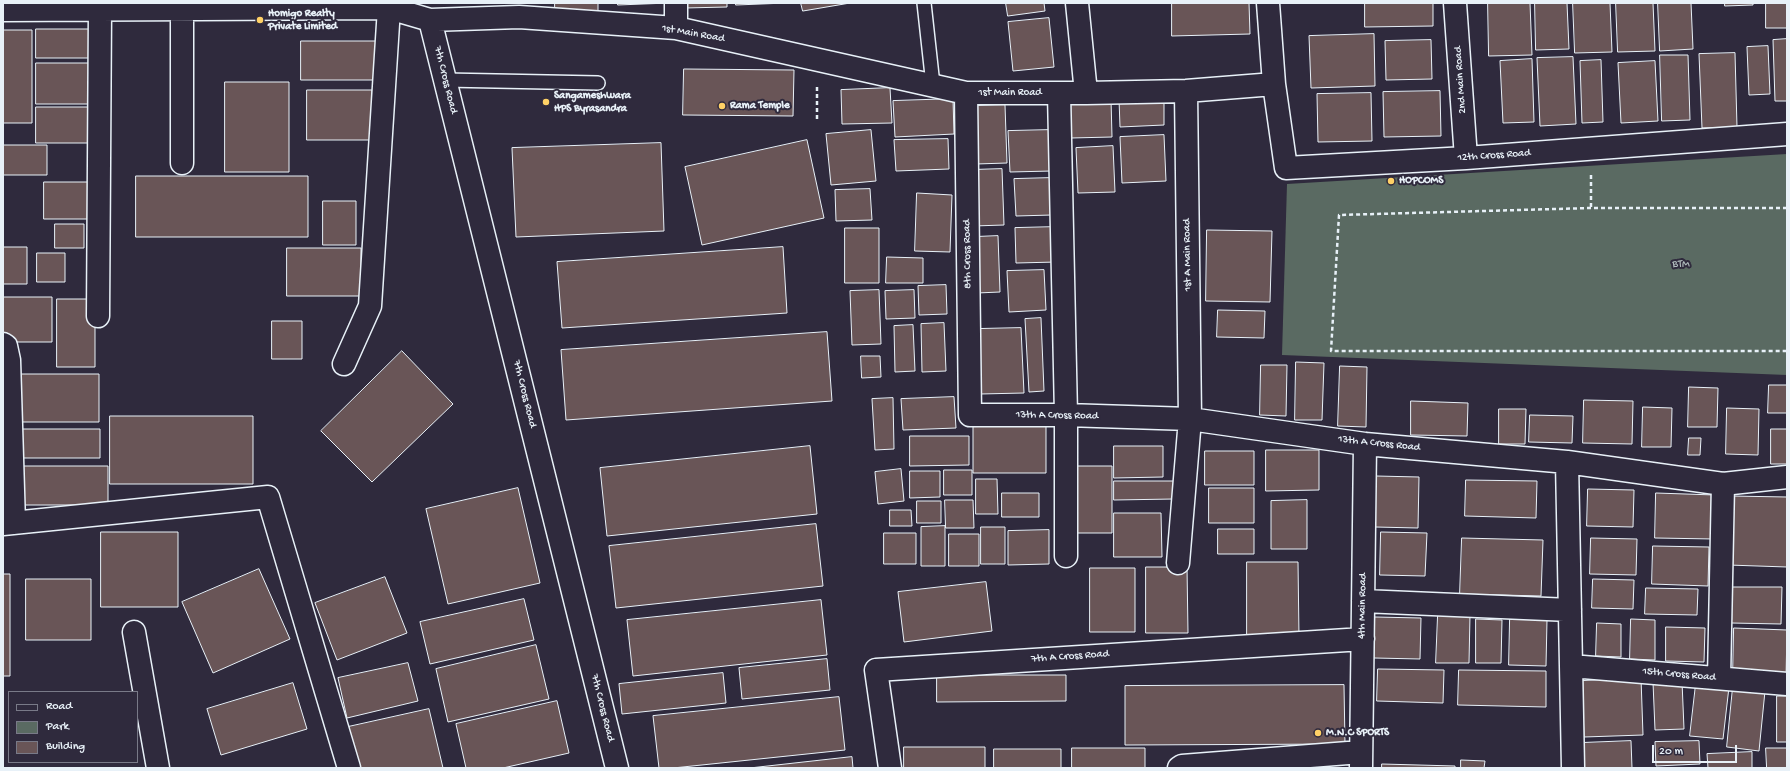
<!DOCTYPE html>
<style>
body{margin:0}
#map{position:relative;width:1790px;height:771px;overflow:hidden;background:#2f2a3d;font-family:"Gochi Hand",sans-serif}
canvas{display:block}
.frame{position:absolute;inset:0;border:4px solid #e8f1f8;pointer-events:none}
.legend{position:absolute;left:8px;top:691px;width:130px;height:72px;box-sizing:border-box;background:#2f2a3d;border:1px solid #797a88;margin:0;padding:5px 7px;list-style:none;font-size:12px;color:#e8f1f8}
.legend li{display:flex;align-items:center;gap:8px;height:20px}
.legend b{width:20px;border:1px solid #797a88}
.scale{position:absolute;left:1652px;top:745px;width:85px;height:18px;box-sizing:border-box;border:2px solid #e8f1f8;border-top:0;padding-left:5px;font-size:12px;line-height:14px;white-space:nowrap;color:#e8f1f8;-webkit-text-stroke:3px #2f2a3d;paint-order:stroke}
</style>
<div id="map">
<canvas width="1790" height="771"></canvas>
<div class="frame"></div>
<ul class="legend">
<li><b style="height:5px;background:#2f2a3d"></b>Road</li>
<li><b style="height:11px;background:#5a6a62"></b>Park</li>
<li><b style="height:11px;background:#695557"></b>Building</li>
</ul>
<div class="scale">20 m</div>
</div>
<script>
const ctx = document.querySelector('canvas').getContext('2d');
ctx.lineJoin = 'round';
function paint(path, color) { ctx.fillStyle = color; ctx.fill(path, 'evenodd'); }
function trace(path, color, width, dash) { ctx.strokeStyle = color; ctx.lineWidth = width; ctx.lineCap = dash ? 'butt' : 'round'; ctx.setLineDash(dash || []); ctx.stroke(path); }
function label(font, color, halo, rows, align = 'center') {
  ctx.font = font + ' "Gochi Hand",sans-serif'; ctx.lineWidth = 4; ctx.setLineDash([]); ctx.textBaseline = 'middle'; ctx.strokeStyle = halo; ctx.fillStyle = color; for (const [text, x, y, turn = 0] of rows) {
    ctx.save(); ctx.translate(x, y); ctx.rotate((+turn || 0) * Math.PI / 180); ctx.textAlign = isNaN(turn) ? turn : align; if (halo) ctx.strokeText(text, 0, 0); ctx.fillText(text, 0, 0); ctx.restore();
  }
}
paint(new Path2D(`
 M1787,154v221l-505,-20 5,-171z`), '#5a6a62');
const building = new Path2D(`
 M555,3h43v8l-43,1z
 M618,3h51l-51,2z
 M684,3h43v4l-42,1z
 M736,3h50l-50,2z
 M801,3h49l-47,8z
 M1006,3h38l1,8 -37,5z
 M1172,3h77l1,31 -78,2z
 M1365,3h68v23l-68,1z
 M1488,3h42l2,52 -43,1z
 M1535,3h32l2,46 -33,1z
 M1573,3h37l2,49 -37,1z
 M1616,3h37l2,48 -37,1z
 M1658,3h33l2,46 -33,2z
 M1725,3h28v2l-28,1z
 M1766,3h21v25h-21z
 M1049,18l5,49 -41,4 -5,-49z
 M36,29h54v29h-54z
 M3,30h29v93h-29z
 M1374,34l1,52 -64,2 -2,-52z
 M1787,39v62h-12l-2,-61z
 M1431,40l1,39 -46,1 -1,-39z
 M301,41h77v39h-77z
 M1768,46l2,48 -21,1 -2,-48z
 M1735,53l2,74 -35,1 -3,-74z
 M1660,55h28l2,65 -28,1z
 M1573,57l3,67 -36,2 -3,-68z
 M1532,59l2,63 -31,1 -3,-62z
 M1601,60l2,62 -21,1 -2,-62z
 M1655,61l3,60 -37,2 -3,-60z
 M36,63h60v41h-60z
 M684,69l110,1 -1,46 -110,-1z
 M225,82h64v90h-64z
 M890,88l2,35 -50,1 -1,-34z
 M307,90h65v50h-65z
 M1440,91l1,45 -57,1 -1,-45z
 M1371,93l1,48 -54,1 -1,-48z
 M1164,98v27l-44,2 -1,-28z
 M953,99l1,35 -59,3 -2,-36z
 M1111,99l1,38 -41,1 -1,-37z
 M1005,105l2,58 -31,1 -3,-58z
 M36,107h54v36h-54z
 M871,130l5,51 -45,4 -5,-51z
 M1050,130l2,41 -42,1 -2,-41z
 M1164,135l2,46 -44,2 -2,-46z
 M948,139l1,30 -53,2 -2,-31z
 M807,140l17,78 -122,27 -17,-78z
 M661,143l3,88 -148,6 -4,-89z
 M3,145h44v30h-44z
 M1113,146l2,46 -37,1 -2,-45z
 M1002,169l2,56 -31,1 -2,-56z
 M136,176h172v61h-172z
 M1051,178l1,37 -36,1 -2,-37z
 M44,182h45v37h-45z
 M870,189l2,31 -36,1 -1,-31z
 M917,193l35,2 -2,57 -35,-1z
 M323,201h33v44h-33z
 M55,224h29v24h-29z
 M1056,227l1,35 -41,1 -1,-35z
 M845,228h34v55h-34z
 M1207,230l65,1 -2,71 -64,-1z
 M998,236l2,56 -23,1 -2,-56z
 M3,247h24v37h-24z
 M783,247l4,66 -225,15 -5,-66z
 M287,248h74v48h-74z
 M37,253h28v29h-28z
 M887,257l36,1v25h-37z
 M1044,270l2,40 -37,2 -2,-41z
 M946,285l1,29 -28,1 -1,-29z
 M879,290l2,54 -29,1 -2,-54z
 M914,290l1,28 -29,1 -1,-28z
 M3,297h49v45h-49z
 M57,299h38v68h-38z
 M1218,310l47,1 -1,27 -47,-1z
 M1041,318l3,73 -15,1 -4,-73z
 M272,321h30v38h-30z
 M944,323l2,48 -24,1 -1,-48z
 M913,325l2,46 -20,1 -1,-46z
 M1021,328l3,65 -44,1 -3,-65z
 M827,332l5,69 -266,19 -5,-70z
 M402,351l51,53 -81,78 -51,-51z
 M861,356h19l1,21 -19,1z
 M1296,362l28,1 -2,57h-27z
 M1261,365h26l-1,51 -26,-1z
 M1340,366l27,1 -1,60 -28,-1z
 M21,374h78v48h-78z
 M1769,385h18v28h-19z
 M1689,387l29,1 -1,39h-29z
 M954,397l2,31 -53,2 -2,-31z
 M893,398l1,51 -19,1 -3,-51z
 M1584,400l49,1 -1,43 -49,-1z
 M1411,401l57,2 -1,33 -56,-1z
 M1643,407l29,1 -1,39h-29z
 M1727,408l32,1 -1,46 -32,-1z
 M1499,409h27l-1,35h-26z
 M1530,415l43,1 -1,27 -43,-1z
 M110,416h143v68h-143z
 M1046,426v47h-73v-46z
 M19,429h81v29h-81z
 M1771,429h16v35h-16z
 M910,436h59v29l-59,1z
 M1689,438h12l-1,17h-12z
 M810,446l7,68 -210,22 -7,-68z
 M1114,446h49v31l-49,1z
 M1266,450h53v40l-53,1z
 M1205,451h49v34h-49z
 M20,466h88v39h-88z
 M1073,466h39v67h-39z
 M901,469l3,32 -26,3 -3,-32z
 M944,470h28v25h-28z
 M910,471h30v26l-30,1z
 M1376,476l43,1 -1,51 -43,-1z
 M976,479h21l1,35h-22z
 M1466,480l71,1 -1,37 -71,-2z
 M1114,481h60v18l-60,1z
 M518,488l22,95 -92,21 -22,-95z
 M1209,488h45v35h-45z
 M1588,489l46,1 -1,37 -46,-1z
 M1002,493h37v24h-37z
 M1656,493l59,2 -1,44 -59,-1z
 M1730,496l57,1v70l-59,-2z
 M945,500h28l1,28h-28z
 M1307,500v49h-36v-48z
 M917,501h24v22h-24z
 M890,510h21l1,16h-22z
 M1114,513h47l1,44h-48z
 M816,524l7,62 -207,22 -7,-62z
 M945,526v40h-24v-39z
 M981,527h24v37h-24z
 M1218,529h36v25h-36z
 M1049,530v34l-41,1v-34z
 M101,532h77v75h-77z
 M1381,532l46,1 -2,43 -45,-1z
 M884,533h32v31h-32z
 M949,534h30v32h-30z
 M1462,538l81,2 -2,56 -81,-2z
 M1591,538l46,1 -1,36 -46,-1z
 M1653,546l56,1 -1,39 -56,-2z
 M1247,562h51l1,75h-52z
 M1146,567h41l1,66h-42z
 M1090,568h45v64h-45z
 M259,569l31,70 -77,34 -31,-71z
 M3,574h7v102h-7z
 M385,577l22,56 -70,27 -22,-57z
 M26,579h65v61h-65z
 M1593,579l41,1 -1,29 -41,-1z
 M986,582l6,49 -88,11 -6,-50z
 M1731,587h51l-1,37 -50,-1z
 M1646,588l52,1 -1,26 -52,-1z
 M524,599l10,41 -104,24 -10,-42z
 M821,600l6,55 -194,21 -6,-56z
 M1438,615h32l-1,48h-33z
 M1375,617l46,1 -1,41 -46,-1z
 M1476,619l26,1 -1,43h-25z
 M1510,619l37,1 -1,46 -37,-1z
 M1631,619l24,1v40l-25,-1z
 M1597,623l24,1v33l-25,-1z
 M1666,627l39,1 -1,34 -38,-1z
 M1734,628l53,2 -1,48 -53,-2z
 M536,645l13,54 -101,23 -12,-53z
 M827,659l3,31 -88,9 -3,-31z
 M408,663l10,38 -71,17 -9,-40z
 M1378,669l66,1 -1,33 -66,-2z
 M1459,670l87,1v36l-88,-2z
 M723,673l3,30 -104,11 -3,-30z
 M937,675h129v26l-129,1z
 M1641,678l2,57 -59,2 -2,-56z
 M1682,681l2,48 -29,1 -2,-48z
 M293,683l14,46 -86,26 -14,-46z
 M1696,684l33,3 -6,52 -33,-3z
 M1344,685l1,59 -220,1v-59z
 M1733,687l32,4 -6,60 -32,-4z
 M1777,696h10v46h-10z
 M839,697l6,53 -172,18h-14l-6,-52z
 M557,701l12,52 -66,15h-37l-10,-44z
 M429,709l14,59h-86l-9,-41z
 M1631,741l1,27h-50l-1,-25z
 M1699,741l1,23 -44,2 -1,-24z
 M904,747h81v21h-81z
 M1072,748h73v20h-73z
 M1766,748h21v20h-20z
 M994,749h67v19h-67z
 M1752,752v16h-44l-1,-14z
 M852,757l1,11h-103z
 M1461,760l24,1 -1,7h-23z
 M1382,764l73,2v2h-73z`);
paint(building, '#695557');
trace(building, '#e8f1f8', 1);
const lane = new Path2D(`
 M924,3l9,82
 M445,80l153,3`);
const street = new Path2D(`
 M676,3v25
 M1077,3l9,90
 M1268,3l6,81 12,84 180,-10 321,-24
 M1455,3l11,155
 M3,10l386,-2 41,12 89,-3 157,11 290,65h120l100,-2 88,-7
 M430,20l187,748
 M966,93l4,322h96l124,4 175,25 202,18 156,22 64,-7
 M1059,93l7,322v141
 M182,163v-154
 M98,316l2,-307
 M3,344l3,2 3,14 5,163
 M344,364l26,-58 19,-298
 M1567,462l6,306
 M3,524l265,-27 81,271
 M1178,563l12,-144 -4,-328
 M1363,601l207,9
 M134,632l24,136
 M1571,666l216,18
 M1719,678l4,-194
 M890,768l-14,-98 487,-31
 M1179,768l3,-2 179,-14
 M1361,768l4,-324`);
trace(lane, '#e8f1f8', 16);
trace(street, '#e8f1f8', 25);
trace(new Path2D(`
 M817,87v35
 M1591,175v33
 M1787,208h-196l-252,7 -8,136h456`), '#e8f1f8', 2.5, [4, 3]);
trace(lane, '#2f2a3d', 13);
trace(street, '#2f2a3d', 22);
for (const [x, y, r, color] of [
 [260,20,4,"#ffd166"],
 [546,102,4,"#ffd166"],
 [722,106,4,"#ffd166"],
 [1391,181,4,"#ffd166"],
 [1318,733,4,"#ffd166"]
]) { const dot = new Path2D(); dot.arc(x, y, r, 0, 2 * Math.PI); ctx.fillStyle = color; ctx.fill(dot); trace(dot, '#2f2a3d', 1.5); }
label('bold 11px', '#e8f1f8', '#2f2a3d', [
 ["Homigo Realty",268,14],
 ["Private Limited",268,27],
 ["Sangameshwara",554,96],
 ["HPS Byrasandra",554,109],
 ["Rama Temple",730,106],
 ["HOPCOMS",1399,181],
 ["M.N.C SPORTS",1326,733]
], 'left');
label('11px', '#e8f1f8', '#2f2a3d', [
 ["1st Main Road",693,34,10],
 ["7th Cross Road",445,80,76],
 ["2nd Main Road",1461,80,-94],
 ["1st Main Road",1010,93],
 ["12th Cross Road",1494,156,-4],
 ["8th Cross Road",968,254,-91],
 ["1st A Main Road",1188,255,-91],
 ["7th Cross Road",524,394,76],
 ["13th A Cross Road",1057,416,1],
 ["13th A Cross Road",1379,444,6],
 ["4th Main Road",1363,606,-89],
 ["7th A Cross Road",1070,657,-4],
 ["15th Cross Road",1679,675,5],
 ["7th Cross Road",602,708,76]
]);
label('11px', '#afbbbc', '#2f2a3d', [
 ["BTM",1681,265]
]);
</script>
